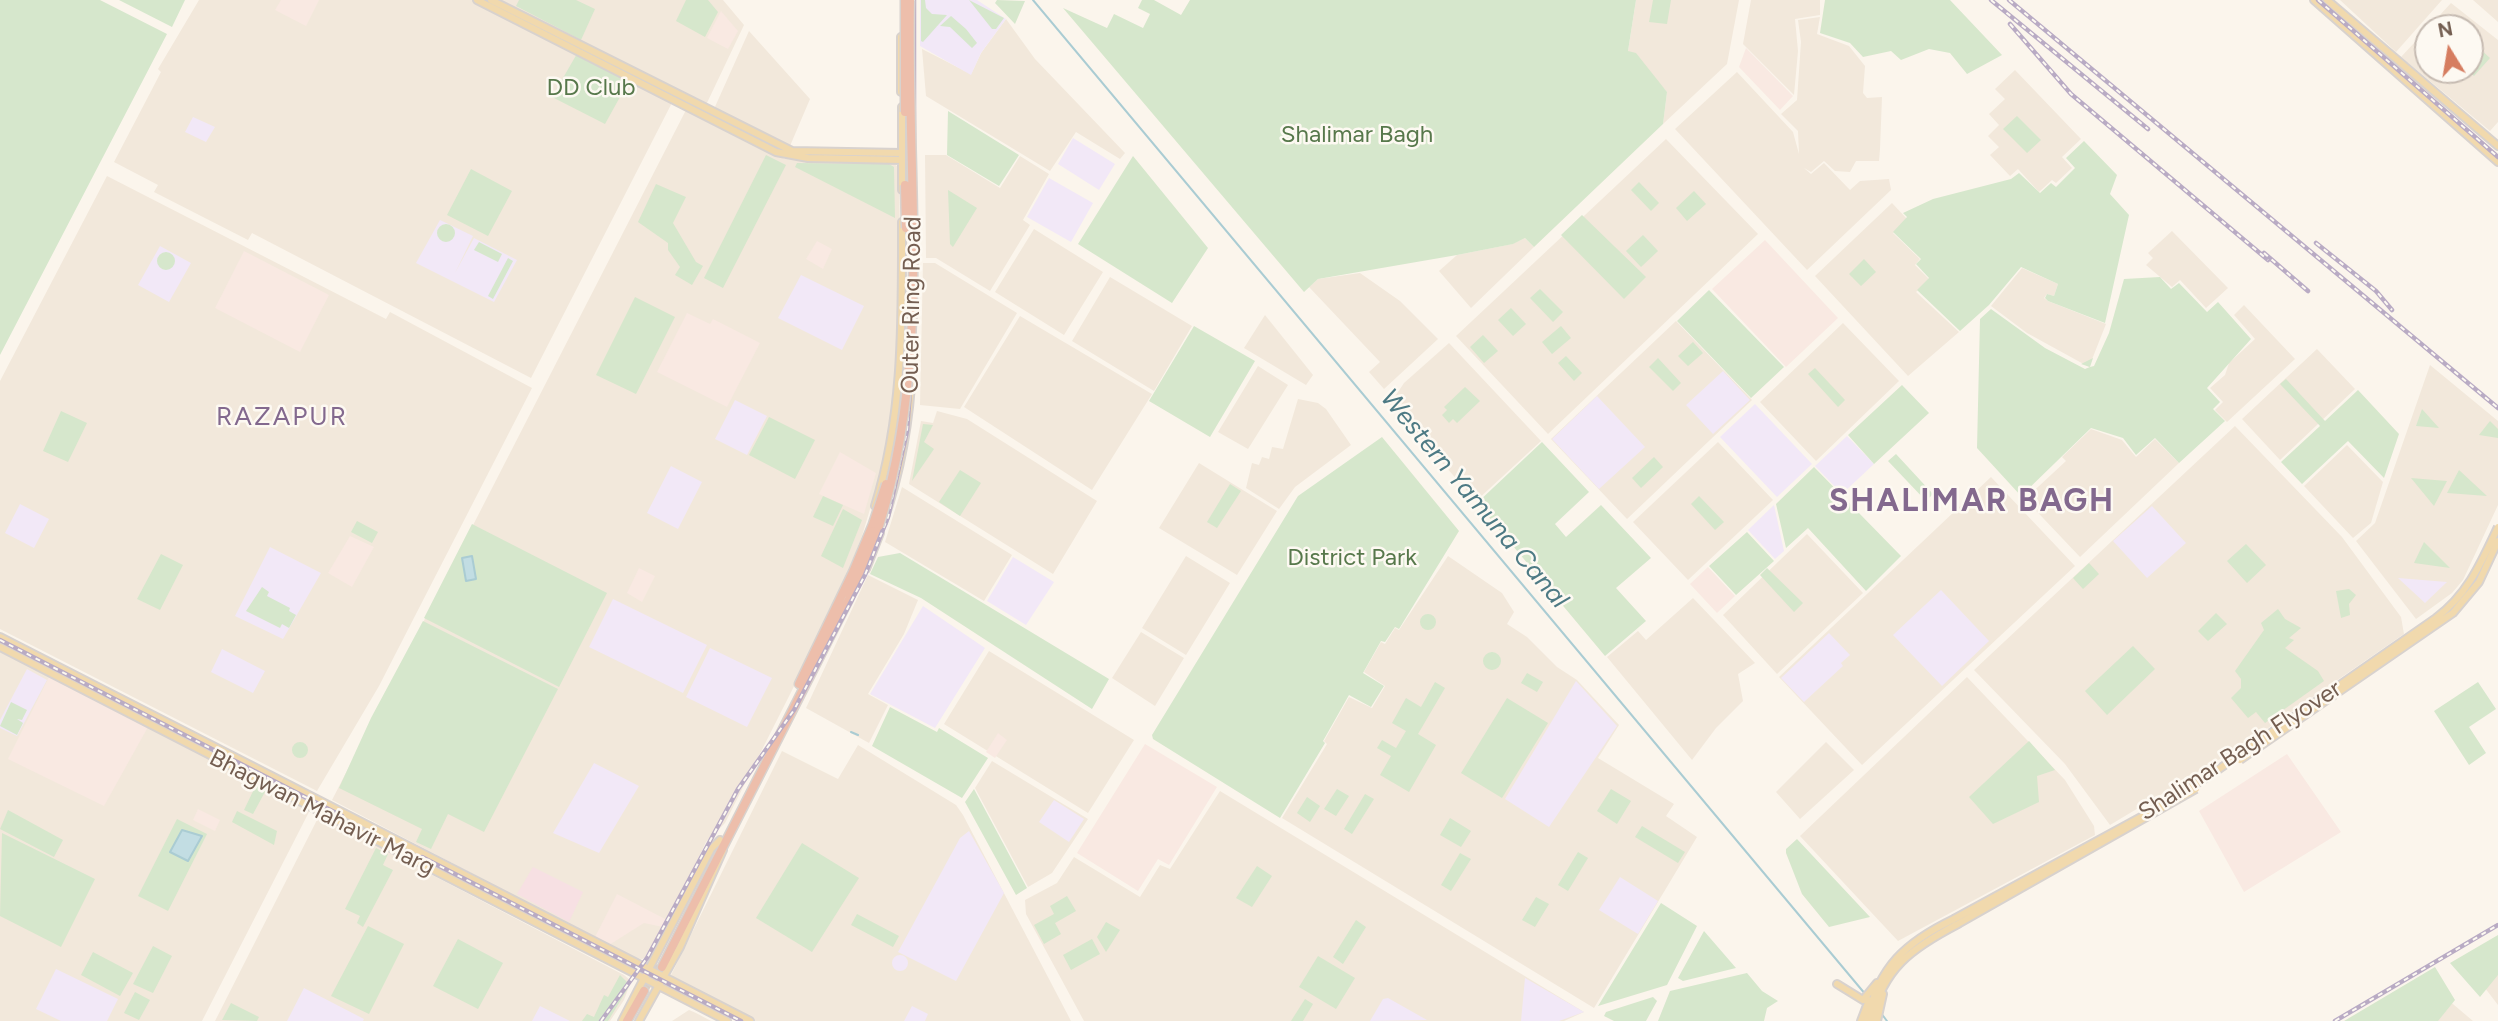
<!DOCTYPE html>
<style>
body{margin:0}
#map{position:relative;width:2498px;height:1021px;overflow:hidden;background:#fbf5ec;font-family:Figtree,sans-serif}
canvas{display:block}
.north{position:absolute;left:2414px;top:14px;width:70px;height:70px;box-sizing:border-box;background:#fdf9f2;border:2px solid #c6bbb2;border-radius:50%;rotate:349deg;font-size:19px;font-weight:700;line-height:28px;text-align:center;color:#745e51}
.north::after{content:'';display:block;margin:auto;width:24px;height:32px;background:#d67d60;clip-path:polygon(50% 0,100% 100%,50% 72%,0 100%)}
</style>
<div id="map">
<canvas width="2498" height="1021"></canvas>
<div class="north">N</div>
</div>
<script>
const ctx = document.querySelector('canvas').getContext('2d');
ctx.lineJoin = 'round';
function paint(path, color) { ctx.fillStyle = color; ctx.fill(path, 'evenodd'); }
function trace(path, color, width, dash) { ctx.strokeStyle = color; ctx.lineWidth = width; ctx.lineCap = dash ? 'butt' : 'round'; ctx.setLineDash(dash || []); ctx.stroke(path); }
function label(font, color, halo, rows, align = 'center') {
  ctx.font = font + ' Figtree,sans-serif'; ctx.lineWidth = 5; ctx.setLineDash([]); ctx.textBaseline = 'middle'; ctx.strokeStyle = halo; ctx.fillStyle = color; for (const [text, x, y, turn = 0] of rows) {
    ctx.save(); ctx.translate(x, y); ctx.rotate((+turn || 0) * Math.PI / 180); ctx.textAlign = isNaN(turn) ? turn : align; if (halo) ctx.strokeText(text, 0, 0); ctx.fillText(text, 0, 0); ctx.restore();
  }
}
paint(new Path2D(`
 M199,0h524l21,25 -38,80 -28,-14 -147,287 -279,-145 -4,7 -94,-48 4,-7 -44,-23 47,-90 -3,-3z
 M1636,0h103l-12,64 -64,60 4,-32 -39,-41z
 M1751,0h69v15l-25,4 3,32 -4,44 -51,-51z
 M2340,0h102l-46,52z
 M2473,0h25v22z
 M2451,3l47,37v82l-8,9 -89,-74 27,-29v42h42v-42h-42z
 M1820,17l-3,17 32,12 16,20 -2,27 4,5 15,-1 -2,52 -1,12h-23l-6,11 -15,-1 -11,-10 -13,11 -7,-4 7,6 13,-11 26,27 10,-9 29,-2 2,11 -84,80 -132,-141 62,-57 56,60 6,22 -1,-23 -17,-17 16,-14 4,-58 -3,-22z
 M1006,19l29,40 90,94 -5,6 -44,-27 -26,39 -124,-75 -4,-47 49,25 10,-21z
 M749,31l61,68 -20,47 -76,-37z
 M2015,70l66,69 -19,18 10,11 -16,15 -4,-3 -13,12 -21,-23 -8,7 -20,-21 9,-8 -11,-11 11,-11 -10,-11 16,-15 -10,-10z
 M686,110l99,49 105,3 9,5 2,163 -12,115 -27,91 -28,71 -109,216 -19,19 -53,113 -11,4 -9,-1 -301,-158z
 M1666,139l92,95 -210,200 -92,-98z
 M925,155h21l54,33 20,-32 29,18 -26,46 7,5 -40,66 -54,-33h-10z
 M107,176l279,143 4,-7 142,76 -153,298 -62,105 -317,-162v-248z
 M1892,203l15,16 -14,14 27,26 -5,6 14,14 -13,13 43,40 -51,44 -93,-100z
 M1034,229l69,43 -39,63 -69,-43z
 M2172,231l56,57 -22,20 -26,-28 -8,7 -26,-22 7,-7 -5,-5z
 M1525,238l9,9 -63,61 -32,-37 18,-16 55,-11z
 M923,263h12l82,50 -57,96 -40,-4z
 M2022,268l36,16 -4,12 -7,-2 -3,4 4,3 58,23 -17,43 -62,-34 -36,-27z
 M1360,273l40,28 38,38 -54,50 -15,-17 11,-10 -71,-75 9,-8z
 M1110,277l82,49 -38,65 -82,-50z
 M2244,305l51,54 -68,63 -12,-12 8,-8 -13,-14 15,-13 4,-12 26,-24 -21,-24z
 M1265,315l48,60 -7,10 -62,-37z
 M1020,316l132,78 -60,96 -128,-83z
 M1676,321l76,79 -125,119 -76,-80z
 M1843,323l56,58 -83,80 -56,-59z
 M1449,343l92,98 -65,60 -86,-97 14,-21z
 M2317,349l38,40 -75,71 -38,-41z
 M2430,365l68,56v84l-35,75 -11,13 -36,26 -60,-78 19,-18z
 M1258,366l30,19 -40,64 -30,-17z
 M1298,399l20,4 8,6 25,36 -56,42 -16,22 -33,-21 6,-25 7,2 3,-8 7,2 3,-12 11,2z
 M937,411l30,8 130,82 -44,73 -144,-90 12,-63 12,2z
 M2235,426l107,111 59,80 3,17 -159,110 -135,81 -45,-61 -91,-94z
 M2091,429l31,11 14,17 19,-18 24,24 -99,94 -55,-58 41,-38 -4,-4z
 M1718,442l55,58 -85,80 -55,-58z
 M2347,445l36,37 -12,41 -18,15 -49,-52z
 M1199,463l78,48 -40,64 -78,-47z
 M1991,477l84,89 -213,199 -83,-88z
 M902,487l110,68 -28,46 -99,-59z
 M1807,534l56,59 -86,81 -54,-59z
 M1186,556l44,27 -44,72 -44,-27z
 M1448,556l54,37 12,19 -7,12 20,13 30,30 20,13 42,45 -21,33 76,46 -8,12 31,21 -103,171 -312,-190 45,-74 -3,-3 25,-44 23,11 13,-22 -21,-14 17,-30 4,2 10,-16 4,2z
 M868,575l50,25 -14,34 -36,60 20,11 -19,38 -63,-35z
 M1693,598l62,65 -17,11 5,27 -27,27 -24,32 -85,-103 31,-26 8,9z
 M1141,632l43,26 -29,48 -43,-28z
 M0,651l310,159 -108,211h-202z
 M989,651l145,89 -46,73 -144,-89z
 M1967,677l98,103 29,46 1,9 -197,106 -98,-105z
 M1826,742l28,28 -54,49 -24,-27z
 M858,745l98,60 7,10 108,206h-317l-80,-41 -3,-5 111,-224 56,28z
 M992,761l96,58 -36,54 -24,14 -53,-99z
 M1220,791l364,221 -20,9h-480l-58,-107 -1,-14 32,-17 17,-26 66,40 20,-32 10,4z
 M319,816l305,159 7,6 -7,19 -14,21h-395z
 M2498,943v62l-33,-43z
 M2447,999l26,22h-47z
 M689,1010l7,3 15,8h-39z`), '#f2e8db');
paint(new Path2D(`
 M281,0h38l-13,26 -31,-16z
 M721,11l17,20 -10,18 -21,-11z
 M1746,48l47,48 -13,14 -41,-43z
 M1765,240l73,78 -52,49 -74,-78z
 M817,241l15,8 -9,20 -17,-10z
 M244,251l85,44 -29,57 -85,-44z
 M687,313l23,11 3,-5 47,24 -33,64 -70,-35z
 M840,452l36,21 -12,41 -45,-20z
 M350,536l24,11 -22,40 -24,-14z
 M1708,567l27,29 -18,17 -27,-29z
 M639,568l16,8 -13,26 -15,-9z
 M51,673l97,54 -44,79 -96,-47z
 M998,733l9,7 -12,18 -9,-6z
 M1145,744l72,43 -48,78 -11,-6 -20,32 -61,-38z
 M2287,754l54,78 -97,60 -45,-81z
 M198,809l22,11 -5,11 -22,-11z
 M617,894l50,26 -4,7 -19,-4 -35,22 -14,-8z`), '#f9e9e2');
paint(new Path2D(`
 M920,0h57l29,19 -25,34 -10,22 -51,-29z
 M193,117l22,10 -9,15 -21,-10z
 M1073,138l42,26 -16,26 -41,-26z
 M1049,178l44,25 -22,39 -44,-25z
 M440,220l33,16 -18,37 19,-35 43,22 -23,42 -78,-39z
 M160,246l31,17 -22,39 -31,-17z
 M801,275l63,31 -22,44 -64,-32z
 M1723,371l27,29 -37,34 -27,-29z
 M1597,396l48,51 -46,42 -47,-50z
 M735,400l32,16 -20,39 -32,-16z
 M1755,404l57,60 -35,33 -57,-60z
 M1847,436l27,28 -32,30 -27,-28z
 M671,466l31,16 -24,47 -31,-16z
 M20,504l29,15 -15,29 -29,-15z
 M1774,505l10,46 -9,8 -27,-29z
 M2152,506l34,37 -39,35 -34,-37z
 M270,547l51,26 -38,66 -48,-23z
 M1013,557l41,25 -28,43 -39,-24z
 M2398,578l49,4 -22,21z
 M1941,590l48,51 -47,45 -49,-51z
 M613,599l94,46 -24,48 -94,-46z
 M923,606l62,42 -50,80 -65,-34z
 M1829,633l21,22 -9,8 2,3 -39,36 -23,-24z
 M710,648l62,30 -25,49 -61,-30z
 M222,649l43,22 -12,22 -42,-21z
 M27,669l20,11 -30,56 -17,-8v-8z
 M1576,681l41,45 -68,101 -44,-28z
 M594,763l45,23 -40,67 -46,-20z
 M1054,800l30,19 -15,23 -30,-20z
 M969,831l35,62 -48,88 -58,-29 62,-114z
 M1620,877l38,24 -20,33 -39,-24z
 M892 963a8 8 0 1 1 16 0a8 8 0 1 1-16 0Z
 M56,969l62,30 -11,22h-46l-25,-12z
 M1525,978l59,34 -25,9h-38z
 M304,988l60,31 -1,2h-76z
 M1388,998l39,22 -57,1 13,-22z
 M540,1006l30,15h-38z
 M912,1006l16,8 -3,7h-21z`), '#f2e8f7');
paint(new Path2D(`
 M533,867l50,25 -14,30 -52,-28z`), '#f7e0e3');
paint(new Path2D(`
 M0,0h100l67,34 -167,321z
 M119,0h66l-13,27z
 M519,0h57l19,9 -14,31 -65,-34z
 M686,0h22l10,12 -13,25 -29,-16z
 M921,0h4l1,8 6,6 15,1 -24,27 -2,-1z
 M969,0l35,18 -8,11h-4z
 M997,0l28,1 -10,23 -20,-21z
 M1142,0h12l27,15 9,-15h446l-8,51 8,2 31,39 -4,32 -129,123 -9,-9 -12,6 -56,11 -139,24 -14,13 -241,-284 44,20 7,-14 29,14 7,-14 -12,-6z
 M1653,0h18l-4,24 -18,-2z
 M1825,0h125l52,55 -35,19 -17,-21 -21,-4 -28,11 -10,-9 -28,6 -13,-14 -30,-10z
 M951,16l15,13 11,14 -5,5 -22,-21 -10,-1z
 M2470,40l20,18 -16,18 -6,-6z
 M578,52l52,27 -25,45 -53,-27z
 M948,111l71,44 -20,31 -52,-31z
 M2017,116l24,24 -14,13 -24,-24z
 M2084,141l33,34 -7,19 19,21 -24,108 -57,-22 -3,-3 2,-4 7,2 4,-12 -37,-17 -32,38 -29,26 -43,-41 12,-12 -13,-14 5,-5 -28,-27 14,-15 -4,-4 30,-14 78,-20 8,-6 21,20 11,-10 5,4 19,-19 -9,-10z
 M766,155l20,10 -63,123 -19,-10z
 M1133,156l75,92 -36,55 -94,-59z
 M797,163l92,1 5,3 1,51 -100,-51z
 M471,169l41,22 -24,45 -41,-21z
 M1639,182l20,21 -8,8 -20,-21z
 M656,184l30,13 -13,26 23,39 7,4 -11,19 -17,-10 5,-8 -12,-17v-7l-30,-21z
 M948,190l29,18 -24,39 -3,-3z
 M1694,191l12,13 -19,17 -11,-13z
 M1582,215l64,62 -22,22 -63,-64z
 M437 233a9 9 0 1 1 18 0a9 9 0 1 1-18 0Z
 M1643,235l15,16 -17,16 -15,-16z
 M479,242l23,12 -4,8 -24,-12z
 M157 261a9 9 0 1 1 18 0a9 9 0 1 1-18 0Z
 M508,258l5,3 -20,38 -5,-3z
 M1864,259l12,13 -15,14 -12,-12z
 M2160,277l11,12 8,-6 28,29 11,-10 33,37 -44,49 13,14 -7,7 12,12 -46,42 -24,-25 -19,17 -13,-17 -32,-10 -70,68 -44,-48 3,-129 11,-10 54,39 40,21 5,-2 -9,-3 12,-6 -3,9 4,-1 15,-33 15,-54z
 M1540,289l23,23 -10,10 -23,-24z
 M1709,290l75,77 -33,31 -74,-77z
 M635,297l40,20 -39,77 -40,-19z
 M1511,308l15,16 -13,12 -15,-16z
 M1194,326l61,35 -45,76 -61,-36z
 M1561,326l10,12 -19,16 -10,-12z
 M1483,335l15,16 -14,12 -14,-16z
 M1693,342l10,11 -15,13 -10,-10z
 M1566,356l16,17 -8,8 -16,-18z
 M1658,358l23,25 -8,8 -24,-24z
 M1815,368l30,32 -7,7 -30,-33z
 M2286,379l39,42 33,-31 41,44 -15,44 -36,-37 -46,43 -21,-22 39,-36 -40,-42z
 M1902,385l27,28 -55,51 -26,-29z
 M1465,387l15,14 -23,22 -4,-4 -4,4 -7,-8 5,-5 -3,-3z
 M2422,409l17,19 -23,-2z
 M61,411l26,12 -19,39 -25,-11z
 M769,417l46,23 -20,39 -46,-24z
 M2490,421l8,8v9l-19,-3z
 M923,424l10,1 -9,17 10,7 -22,32z
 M1382,437l77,94 -60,98 -4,-2 -10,15 -4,-1 -18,32 21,13 -13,21 -22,-12 -26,46 2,2 -45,75 -127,-79 -1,-4 146,-239z
 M1542,442l47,50 -34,32 11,13 35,-32 50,53 -35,30 30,33 -41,35 -128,-153z
 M1896,454l37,40 -7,7 -38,-40z
 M1654,457l9,10 -22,21 -9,-10z
 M1814,467l87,89 -35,35 -58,-63 -22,20 -10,-44z
 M960,470l21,13 -21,33 -21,-14z
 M2459,470l28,26 -40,-3z
 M2411,478l36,3 -13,25z
 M1230,484l11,7 -24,37 -10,-6z
 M823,496l20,9 -10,21 -20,-9z
 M1699,496l25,26 -9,8 -24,-26z
 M843,509l19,11 -19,48 -22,-12z
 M357,521l21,11 -6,11 -21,-11z
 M472,524l135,69 -48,94 -135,-69z
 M1747,532l27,29 -38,34 -27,-29z
 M2424,542l26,26 -36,-5z
 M2246,544l20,21 -19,18 -20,-22z
 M900,553l209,126 -17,30 -171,-111 -51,-24 8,-17z
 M161,554l22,11 -23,45 -23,-11z
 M2089,563l10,11 -16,15 -10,-11z
 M1767,568l36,35 -9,9 -34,-37z
 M262,587l7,5 -2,4 23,12 -1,3 7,4 -7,13 -7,-4 -2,4 -34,-17z
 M2349,589l7,6 -7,9 1,11 -9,3 -5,-27z
 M2278,609l7,10 16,9 -12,10 5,2 -9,8 33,23 6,10 -59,42 -9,-11 -8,6 -17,-20 10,-10v-9l-6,-8 29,-41 -3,-7z
 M2216,613l11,11 -19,17 -10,-10z
 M1420 622a8 8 0 1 1 16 0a8 8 0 1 1-16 0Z
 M423,621l135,68 -74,143 -36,-18 -17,35 -15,-7 6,-13 -83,-41 32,-70z
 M2133,646l22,23 -48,46 -22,-24z
 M1483 661a9 9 0 1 1 18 0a9 9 0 1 1-18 0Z
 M1527,673l16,9 -6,10 -16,-9z
 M1435,682l10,6 -27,46 18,11 -27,47 -29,-17 11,-19 -14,-8 5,-8 14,8 10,-17 -14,-8 14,-25 15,9z
 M2478,682l18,27 -27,18 17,26 -17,12 -35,-54z
 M1507,698l41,25 -46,75 -41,-25z
 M11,702l16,8 -5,10 -5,-1 6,4 -6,12 -17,-9z
 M890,707l47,25 2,-4 49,30 -26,40 -90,-52z
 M2029,741l26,29 -18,6 2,26 -46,22 -24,-27z
 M292 750a8 8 0 1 1 16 0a8 8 0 1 1-16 0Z
 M256,785l10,5 -13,24 -9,-4z
 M974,789l53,99 -11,7 -51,-93z
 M1337,789l12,7 -13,20 -12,-7z
 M1611,789l20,12 -14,23 -20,-13z
 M1365,794l9,5 -22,35 -8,-5z
 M1307,797l13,9 -10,16 -13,-9z
 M8,810l55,30 -9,17 -54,-28z
 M237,811l40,20 -3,14 -42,-23z
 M1450,818l21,13 -10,16 -21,-12z
 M177,819l30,15 -39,77 -30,-15z
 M1642,826l43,26 -7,11 -43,-26z
 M2,833l93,46 -34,68 -61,-31z
 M1797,839l73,78 -41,10 -27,-33 -16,-41v-4z
 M802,843l57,35 -47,74 -56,-34z
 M376,848l12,6 -5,11 10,5 -30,57 -6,-4 3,-7 -15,-7z
 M1578,852l10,6 -20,33 -10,-6z
 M1460,853l11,6 -20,32 -10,-6z
 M1257,866l15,10 -20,31 -16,-9z
 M1067,896l9,15 -21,12 6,11 -17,10 -10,-19 20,-11 -4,-8z
 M1536,897l13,7 -14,23 -13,-7z
 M1661,903l36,23 -30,59 -69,21z
 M857,914l42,22 -6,11 -42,-22z
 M1356,920l10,7 -23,37 -10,-7z
 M1106,922l14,8 -14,22 -9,-15z
 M368,926l36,18 -35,70 -38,-18z
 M1704,931l32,37 -53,13 -5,-3z
 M2498,935v40l-18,22 -30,-34z
 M458,939l45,24 -25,46 -45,-23z
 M1092,939l8,15 -29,16 -8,-15z
 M153,946l19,10 -19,37 -20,-9z
 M93,952l40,21 -13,23 -39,-21z
 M1318,956l37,22 -19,31 -37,-22z
 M2435,967l20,33 -17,21h-94z
 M1747,973l15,18 16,10 -11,7 -3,13h-106l12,-30z
 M620,975l10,10 -22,36h-26l5,-7 7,3 10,-22 4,2z
 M135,992l15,8 -11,20 -15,-7z
 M1653,997l4,4 -11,20h-32l-10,-5 2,-4z
 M1305,999l8,5 -10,17h-12z
 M231,1003l28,14 -2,4 -35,-1z`), '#d6e7cc');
const water = new Path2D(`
 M472,556l4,23 -10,2 -4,-23z
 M182,830l20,6 -14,25 -18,-9z`);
paint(water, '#c2dde3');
trace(water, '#aaccd3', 2);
trace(new Path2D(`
 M1033,0l833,995
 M851,732l7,3
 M1881,1013l6,8`), '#aaccd3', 2);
trace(new Path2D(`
 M644,991l13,-26`), '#d9cfc5', 8, [8, 4]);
const major = new Path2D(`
 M477,0l299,152 32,6 94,2
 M491,0l301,151 110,2
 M2314,0l184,162
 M2327,0l171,146
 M901,92v-55
 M902,107v83
 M875,506c29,-93 27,-187 27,-284
 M883,523c18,-52 27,-102 29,-157
 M866,569l14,-36
 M0,637l750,384
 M0,647l727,374
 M1837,984l26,16 14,-17
 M622,1021l89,-172 9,-9
 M639,1021l41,-74 43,-97
 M1861,1021l8,-21
 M1867,1021c11,-54 39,-79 87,-102
 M1871,1021c12,-53 41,-73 87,-97
 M1877,1021l6,-27`);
const highway = new Path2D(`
 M799,684l54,-112 20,-48
 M662,967l187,-368 30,-73
 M627,1021l17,-30`);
trace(major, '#d8d2ce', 10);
trace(highway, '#d8d2ce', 11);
trace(major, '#f1d9ad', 6);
trace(highway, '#edbeab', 8);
const rail = new Path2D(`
 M1991,0l157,129
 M2009,0l489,408
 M2318,0l180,157
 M2010,24l61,70 197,166
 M2316,243l60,48 16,19
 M2264,253l44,38
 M0,640l342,176
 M422,857l319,164
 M601,1021l46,-63 91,-169 56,-79 71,-135 23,-58 19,-86 7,-92v-339
 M2335,1021l163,-96`);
trace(rail, '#b9abc4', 4.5);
trace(rail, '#fdf9f2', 2, [5]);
const majorBridge = new Path2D(`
 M2240,760l213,-147 26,-31 19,-41
 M1954,919l191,-104 64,-39 227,-158c32,-24 45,-55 62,-91
 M1958,924l238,-135`);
const highwayBridge = new Path2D(`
 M905,0v112
 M905,185l1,43
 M873,524l13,-40
 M879,526c54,-169 27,-352 31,-526`);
trace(majorBridge, '#d8d2ce', 10, []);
trace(highwayBridge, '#d8d2ce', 11, []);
trace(majorBridge, '#f1d9ad', 6);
trace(highwayBridge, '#edbeab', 8);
label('24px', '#57784b', '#fdf9f2', [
 ["DD Club",591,88],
 ["Shalimar Bagh",1357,135],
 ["District Park",1352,558]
]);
label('24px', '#745e51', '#fdf9f2', [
 ["Outer Ring Road",912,305,-89],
 ["Shalimar Bagh Flyover",2240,751,-33],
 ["Bhagwan Mahavir Marg",322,813,27]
]);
ctx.letterSpacing = '2px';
label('26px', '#83698e', '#fdf9f2', [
 ["RAZAPUR",282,417]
]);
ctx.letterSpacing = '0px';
label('italic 26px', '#4d7a84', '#fdf9f2', [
 ["Western Yamuna Canal",1474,499,50]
]);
ctx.letterSpacing = '2px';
label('bold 32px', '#83698e', '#fdf9f2', [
 ["SHALIMAR BAGH",1972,502]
]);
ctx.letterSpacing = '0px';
</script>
